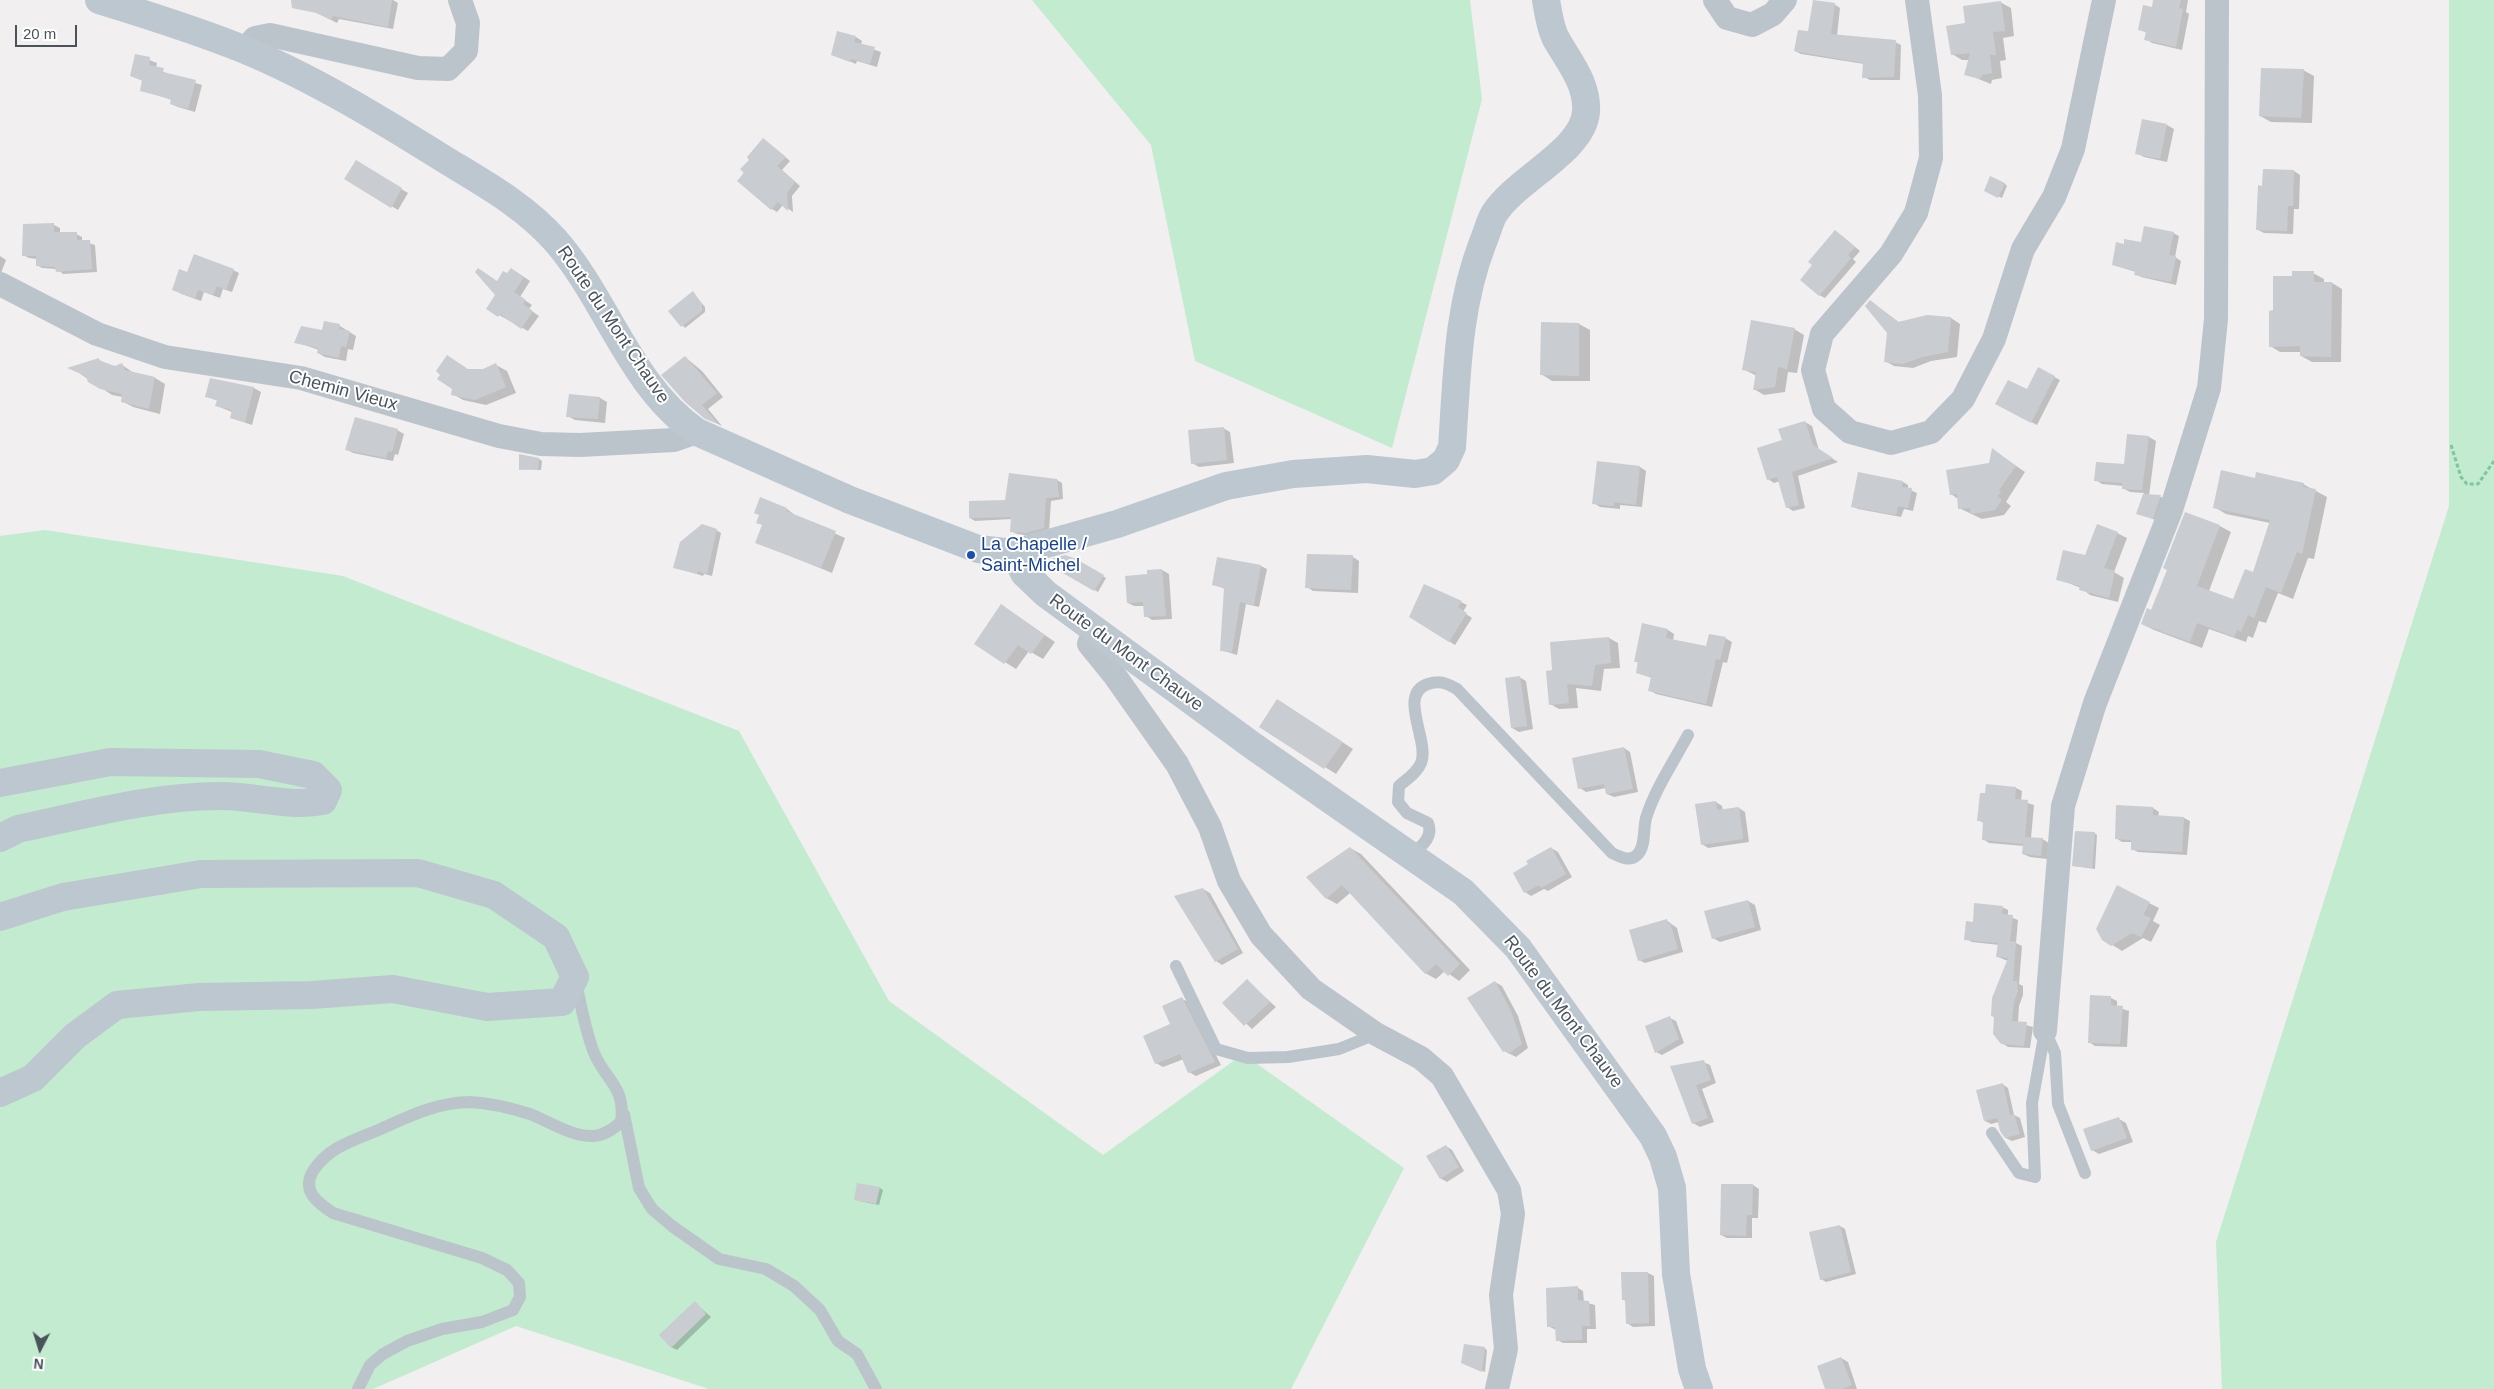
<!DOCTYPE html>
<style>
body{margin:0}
#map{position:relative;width:2494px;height:1389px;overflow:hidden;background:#f1efef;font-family:Arial,sans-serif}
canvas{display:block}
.north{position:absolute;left:15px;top:1324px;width:50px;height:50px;-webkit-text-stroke:4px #fff;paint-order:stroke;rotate:185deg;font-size:14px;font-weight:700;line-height:20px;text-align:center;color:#49535b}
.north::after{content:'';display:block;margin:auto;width:18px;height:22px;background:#49535b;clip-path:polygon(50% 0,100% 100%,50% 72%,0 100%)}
.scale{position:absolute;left:15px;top:25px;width:62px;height:22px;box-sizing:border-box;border:2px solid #49535b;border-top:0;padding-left:6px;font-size:15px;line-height:18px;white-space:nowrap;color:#49535b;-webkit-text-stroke:4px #fff;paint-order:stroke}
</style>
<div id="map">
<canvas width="2494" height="1389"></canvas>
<div class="north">N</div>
<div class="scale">20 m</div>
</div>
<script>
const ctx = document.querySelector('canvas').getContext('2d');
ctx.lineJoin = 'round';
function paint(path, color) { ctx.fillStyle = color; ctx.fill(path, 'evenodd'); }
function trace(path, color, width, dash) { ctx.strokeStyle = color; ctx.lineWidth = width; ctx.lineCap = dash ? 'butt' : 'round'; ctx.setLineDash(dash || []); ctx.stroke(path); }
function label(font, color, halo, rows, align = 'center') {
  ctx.font = font + ' Arial,sans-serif'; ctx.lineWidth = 4; ctx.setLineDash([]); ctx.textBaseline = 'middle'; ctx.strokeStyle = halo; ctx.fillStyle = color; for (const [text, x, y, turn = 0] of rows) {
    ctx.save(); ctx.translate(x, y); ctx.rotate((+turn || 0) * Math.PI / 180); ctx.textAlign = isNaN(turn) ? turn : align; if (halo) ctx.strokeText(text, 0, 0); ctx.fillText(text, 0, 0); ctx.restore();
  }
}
paint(new Path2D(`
 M1032,0h438l12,99 -90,349 -197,-87 -44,-216z
 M2449,0h45v1389h-272l-6,-147 233,-736z
 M45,530l298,46 396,155 150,270 214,154 140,-101 161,114 -113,221h-582l-193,-63 -143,63h-373v-853z`), '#c2ebcf');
paint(new Path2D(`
 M307,0h86l5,3 -5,26 -54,-10 -2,4 -27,-14z
 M2166,0h22l-2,12 3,2 -7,36 -30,-7 -6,-4 1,-6 -8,-4 14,-20z
 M2000,2l11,6 3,28 -11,2 3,22 -6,1 2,17 -10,2 -1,4 -25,-10 4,-14h-8l-10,-6 15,-30z
 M1834,4l6,4 -3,28 58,6 6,3 -1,35h-30l-6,-3v-13l-63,-10 -6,-3z
 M856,37l6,4 -1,4 20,7 -4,15 -20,-6 -1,3 -24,-10z
 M136,55l21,8 -1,5 14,7 32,10 -7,27 -17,-5 -7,-3 1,-4 -31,-10 2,-9 -12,-5z
 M2303,70l11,6 -2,47 -41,-1 -11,-6z
 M2167,125l7,4 -7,33 -23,-5 -7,-4z
 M763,139l27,22 -8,9 18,16 -8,10 1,16 -10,-7 -6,7 -5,-3 -33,-28z
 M356,162l52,31 -10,17 -52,-31z
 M2266,170l28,1 6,4 -1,34h-5l-1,25 -29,-1 -6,-3z
 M2005,184l2,2 -5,12 -17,-8z
 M24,225h30l6,3v6h16l6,3v4l13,4 2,27 -34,2 -6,-5 -15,-1 -5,-3v-6l-8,-1 -6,-3z
 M2173,233l6,3 -4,21 6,4 -5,24 -35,-8 -5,-3v-2l-23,-7 12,-20 17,-1z
 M1841,235l19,16 -7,8 3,3 -31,36 -6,-3 -5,-30z
 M0,256l6,4 -5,13h-1z
 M233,270l6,3 -7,19 -9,-3 -3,9 -16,-6 -3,9 -22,-8 9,-20z
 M518,273l12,8 -10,16 12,8 -3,4 10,7 -11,15 -40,-22 8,-14 1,-13 10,-8z
 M2313,273l11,6v4h8l10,6 -1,73h-29l-11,-6v-4h-21l-10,-6 4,-35 19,-34z
 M693,293l12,14v5l-20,16 -15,-17z
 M1870,301l30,22 51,-5 9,6 -3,33 -26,4 -18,7 -19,-2 -9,-5 3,-28z
 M325,322l15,4 16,10 -3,14 -5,-1 -2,12 -21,-4 -7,-4 1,-3 -23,-8 27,-10z
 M1542,324h37l11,6v51h-38l-11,-7z
 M1794,329l10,6 -7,38 -9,-1 -3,20 -21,3 -10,-6 3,-13 -14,-7z
 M685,357l17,14 21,26 -15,12 14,17 -16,-8z
 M99,360l16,7 7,-2 12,8 21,5 10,6 -5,30 -27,-7 -11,-6 1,-4 -11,-2 -33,-22z
 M496,365l11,6 9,22 -30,12 -23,-5 -10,-6 16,-24h14z
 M2039,369l21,11 -23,45 -34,-18 24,-16z
 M211,379l43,9 7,4 -9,33 -21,-7 1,-6 -15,-6 1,-5 -12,-5z
 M570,396l30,2 7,4 -2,21 -30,-3 -7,-4z
 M1805,422l7,4 7,24 19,12 -40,14 7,32 -12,3 -6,-4 -7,-26 -6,2 -6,-4 16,-38z
 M1223,428l7,4 4,31 -35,4 -7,-4z
 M397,430l7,4 -6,21 -3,-1 -2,7 -40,-8 -7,-4z
 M2128,435l21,2 7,4 -7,55 12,1 6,3 -7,22 -22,-9 6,-20 -14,-1 -7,-4v-2l-21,-2 -6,-4 30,-14z
 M1993,450l32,22 -19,30 5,4 -7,9 -22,4 -23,-11 -1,-9 -7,-5 39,-30z
 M539,459l3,2 -1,9 -21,-1z
 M1640,467l6,4 -4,36 -22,-2v4l-20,-2 -6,-4z
 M2256,479l47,5 24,13 -13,62 -6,-1 -15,41 -15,-6 -12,30 -7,-2 -6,17 -5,-2 -2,6 -37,-13 -7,19 -48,-18 -12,-6 78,-98 11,6 -22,59 25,10 19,-27 17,-51 -44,-9 -12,-7z
 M1057,480l5,3 1,16 -12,2 -2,30 -17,5 -15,-2 -6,-3 1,-12 -37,2 -5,-3z
 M1903,482l5,3v4l9,4 -4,18 -9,-2 -3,8 -43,-8 -6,-3z
 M787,509l9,7 49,22 -13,35 -76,-31z
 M716,530l5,3 -9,43 -8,-2 -1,2 -28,-9z
 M2117,533l10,5 -13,34 10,6 -6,24 -28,-7 -9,-7 -23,-9z
 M1353,557l6,4 -1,32 -45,-2 -6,-4z
 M1218,559l43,7 6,3 -8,38 -13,-3 -9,51 -16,-5 4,-61 -12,-5z
 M1076,560l30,18 -8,14 -47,-28z
 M1162,570l7,4 3,45 -20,1 -6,-4 -1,-10h-11l-6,-3 20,-28v-4z
 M1461,602l6,3 -4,7 9,6 -17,27 -44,-28z
 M1001,605l54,37 -12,17 -14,-8 -13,18 -40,-25z
 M1668,630l6,4 -1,7 34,7 18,-10 7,4 -5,21 -4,-1 -11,45 -56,-13 -7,-4 3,-12 -15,-5 2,-10 -4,-2z
 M1609,638l9,5 2,25 -16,1 -3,22 -25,-3 2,20 -19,1 -9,-5 3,-33z
 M1519,677l7,4 7,48 -14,3 -7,-4z
 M1288,707l65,42 -17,25 -75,-47z
 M1624,748l6,4 8,40 -24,5 -7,-3 -1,-6 -20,4 -6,-4z
 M2016,788l6,3 -1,10 13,4 -3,33 11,1 7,4 -2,16 -17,-2 -7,-3 1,-8 -35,-3 -6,-4 1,-16 -6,-3z
 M1716,802l6,4 1,5 16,-3 6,4 4,30 -41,6 -6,-4z
 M2153,808l6,4 -1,5 26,1 6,3 -3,34 -49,-3 -6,-3v-7h-10l-6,-4z
 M2094,833l3,2 -2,34 -22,-3z
 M1350,848l11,6 109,116 -11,11 -14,-10 -9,8 -11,-6 -75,-80 -13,11 -11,-6z
 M1551,848l7,4 14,25 -24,14 -4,-2 -13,7 -6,-4 4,-28z
 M1203,889l7,4 33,60 -21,12 -6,-4z
 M1748,901l7,4 6,25 -41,12 -7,-4z
 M2149,903l10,5 -6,13 7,4 -9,17 -8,-4 -21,13 -19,-12z
 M2002,907l6,3v6l10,4 -2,23 6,3 -3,38 4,2v9l-4,11 -1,17 15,4 -3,21 -22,-1 -6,-4 6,-82 -10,-4 1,-12 -27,-3 -6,-3 8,-15z
 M1666,920l11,8 6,24 -38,11 -6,-3z
 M1247,981l29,26 -24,22 -28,-26z
 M1495,982l7,4 16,30 10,32 -12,9 -12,-6z
 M2111,998l6,3v6l12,4 -2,36 -32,-1 -6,-4z
 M1182,999l7,3 32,63 -25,11 -7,-4 -5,-13 -21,8 -7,-4z
 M1670,1018l6,3 8,22 -22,12 -6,-3z
 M1703,1062l7,3 6,18 -14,6 12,33 -14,5 -7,-4 -21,-56z
 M2002,1084l6,4 6,27 6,3 5,19 -13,4 -6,-3 -7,-16 -8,2 -6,-3z
 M2119,1119l7,4 7,19 -34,12 -7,-4z
 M1446,1146l6,4 12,21 -17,11 -7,-4z
 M1753,1185l6,4 -1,29h-6v20h-25l-6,-3z
 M880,1188l3,2 -4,15 -20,-4z
 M1840,1226l5,3 11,45 -30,8 -5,-3z
 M1648,1273l6,3 1,50 -22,1 -6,-4v-22l-4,-1z
 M1578,1288l5,3 1,11 11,3 1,24h-9v14h-24l-6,-3 -1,-10 -8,-4z
 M695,1303l16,14 -34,33 -6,-3z
 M1484,1348l3,2 -2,22 -19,-7z
 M1841,1358l7,4 9,27h-30z`), '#0003');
paint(new Path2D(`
 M291,0h101l-4,27 -55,-11 -2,4 -15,-7 -24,-5z
 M1813,0l22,3 -4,31 65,6 -2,37 -32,1 1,-15 -69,-12 4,-21 10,1z
 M2153,0h28l-2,8 4,1 -7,38 -32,-7 2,-8 -8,-2 5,-25 9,2z
 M2001,1l4,30 -12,1 3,23h-6l2,18 -10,2 -2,4 -16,-4 6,-22 -19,2 -5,-29 19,-3 -2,-17z
 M837,31l19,5 -2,6 21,5 -5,17 -19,-5 -1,3 -19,-7z
 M135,54l15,3 -1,8 15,3 -1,4 33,8 -8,29 -18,-5 1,-5 -31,-8 2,-11 -12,-4z
 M2261,68l43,1 -3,49 -42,-2z
 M2142,119l25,5 -7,35 -25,-5z
 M763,138l23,19 -9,9 18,16 -8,11 1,18 -10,-9 -7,8 -34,-29 7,-8 -4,-4 9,-9 -2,-3z
 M356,160l46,28 -11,20 -47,-29z
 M2263,169l31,1 -1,36h-5l-1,25 -31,-1 2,-45 4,1z
 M1990,176l15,7 -7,15 -14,-7z
 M54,223v9h23v8h13l2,29 -36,3 -1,-5 -19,-1v-10h-14l1,-32z
 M2144,226l30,6 -5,23 7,1 -5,26 -37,-7 1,-4 -23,-6 4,-23 8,2v-5l17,3z
 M1835,230l20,17 -7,8 3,3 -32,38 -19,-16 12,-15 -4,-3z
 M194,254l40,15 -8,21 -9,-4 -4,9 -15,-5 -3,9 -23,-9 7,-21 8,3z
 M478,268l19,13 6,-10 4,2 4,-5 13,9 -10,15 12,8 -3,4 10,7 -12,18 -21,-15 -2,3 -12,-8 9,-14 -20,-23z
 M2292,271h22v11h18l-1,75 -31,-1v-10l-31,1v-36l4,-1v-34h19z
 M693,291l9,13v7l-21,16 -13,-16z
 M1870,300l28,22 29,-7 24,2 -3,35 -26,5 -19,7 -19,-2 3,-29 -22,-27z
 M1751,320l44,8 -8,41 -9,-2 -3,20 -22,3 3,-18 -14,-2z
 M324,321l16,3 -1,5 11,2 -4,16 -5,-1 -2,12 -22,-5 1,-5 -24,-5 7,-17 21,4z
 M1541,322l38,1v53l-39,-1z
 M447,355l21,14h15l13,-6 10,24 -31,13 -24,-5 1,-6 -15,-10 3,-4 -4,-4z
 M685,356l32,37 -15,12 16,19 -13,-5 -20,-17 -24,-27z
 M99,358l1,3 15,5 7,-3 3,7 30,7 -6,32 -28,-7 1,-8 -22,-5 -12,-7 -2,-6 -19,-8z
 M2038,367l17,9 -24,47 -36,-19 13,-24 19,9z
 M210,378l44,9 -9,35 -15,-4 2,-8 -17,-4 2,-6 -12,-3z
 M569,394l31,3 -2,22 -32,-2z
 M355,417l43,12 -6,23 -4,-1 -2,7 -41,-8z
 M1805,421l8,24 20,13 -41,14 7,33 -13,3 -9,-31 -10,3 -10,-32 25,-8 -4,-11z
 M1224,427l3,33 -36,4 -3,-34z
 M2127,434l22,2 -7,54 -20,-1v-6l-28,-2 2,-19 28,2z
 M1992,448l24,18 -17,24 2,2 -4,4 5,4 -7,10 -24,4 -1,-6 -12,1 -1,-15 -7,1 -4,-25 43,-7z
 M519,454l20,4 -1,11 -19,1z
 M1597,461l43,5 -4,39 -22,-3v4l-22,-2z
 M2221,470l34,8 1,-6 48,11 -1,4 13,2 -14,65 -5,-2 -16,41 -15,-6 -12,31 -6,-3 -7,17 -4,-2 -3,7 -37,-14 -7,19 -49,-18 6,-16 4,2 16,-40 -4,-2 22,-56 35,13 -23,61 36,13 12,-30 8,3 17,-52 -57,-12z
 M1858,472l45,9 -1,6 10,1 -4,20 -10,-2 -2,9 -45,-8z
 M1009,473l48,6 2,18 -13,1 -2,30 -18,5 -16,-1 1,-15 -42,1v-17l36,-1z
 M2143,494l18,1 -8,24 -17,-5z
 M760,497l27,11 -1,3 50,20 -15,37 -66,-25 7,-18 -6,-2 3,-8 -5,-2z
 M702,524l15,5 -10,45 -9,-3 -1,3 -24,-6 7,-26z
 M2097,524l21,8 -14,36 11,3 -6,27 -30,-8 1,-4 -24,-6 7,-30 22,5z
 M1307,554l46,1 -2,35 -46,-2z
 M1065,555l11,4 28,16 -10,16 -45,-26 2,-6z
 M1217,557l44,8 -7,40 -14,-3 -8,50 -12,-1 4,-63 -12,-3z
 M1162,569l4,47 -22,1 -1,-15 -16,1 -2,-27 22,-2v-4z
 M1424,584l38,17 -4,6 9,6 -18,29 -40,-25z
 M1001,604l44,31 -14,19 -13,-9 -14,19 -30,-20z
 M1642,623l26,6 -2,9 40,8 3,-12 17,3 -6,23 -4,-1 -10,45 -58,-13 3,-14 -15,-4 2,-12 -4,1z
 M1609,637l2,26 -16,2 -3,21 -25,-2 2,19 -20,2 -3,-34 6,-1 -2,-28z
 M1520,676l7,50 -16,2 -6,-50z
 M1277,699l66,43 -19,27 -65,-42z
 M1624,747l9,42 -27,5 -2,-10 -26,5 -6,-31z
 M1986,784l30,3 -1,12 13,1 -3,37 18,1 -2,18 -19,-2 1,-10 -41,-4 1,-19h-6l3,-28h5z
 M1716,801l1,9 22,-3 4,32 -42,6 -6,-41z
 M2116,805l37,2v8l31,2 -2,35 -51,-2v-10l-16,-1z
 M2075,831l20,1 -3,36 -20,-2z
 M1350,847l110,117 -12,12 -12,-12 -11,10 -83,-89 -16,14 -20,-22z
 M1551,847l15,27 -25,14 -2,-3 -15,8 -11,-20 15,-9 -2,-3z
 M2117,885l33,17 -7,13 8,3 -10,19 -9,-4 -21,13 -9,-6 -6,-11z
 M1203,888l35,61 -23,13 -41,-66z
 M1748,900l7,27 -43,12 -8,-28z
 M1974,903l29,3 -1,8 11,1 -3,26 6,1 -3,39h4l1,10 -4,11 -2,19 15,1 -3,24 -23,-2 -8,-10 1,-17 -3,-1 1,-18 16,-40 -12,-1 2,-14 -34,-3 2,-19 7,1z
 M1667,919l1,5 2,-1 8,26 -40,12 -9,-31z
 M1247,979l23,23 -26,24 -22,-23z
 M1495,981l16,30 11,33 -14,10 -2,-4 -3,2 -36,-54z
 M2090,995l21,1v9l12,1 -3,38 -32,-1z
 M1182,997l33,65 -27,11 -8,-19 -25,10 -12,-28 27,-12 -8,-18z
 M1670,1016l9,23 -24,14 -10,-27z
 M1704,1060l7,20 -15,5 12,33 -16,6 -22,-58z
 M2003,1083l7,32 4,-1 6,20 -15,4 -5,-7 -3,-13 -13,3 -8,-31z
 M2119,1117l8,21 -36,13 -8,-22z
 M1446,1145l13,22 -19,12 -14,-23z
 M857,1183l23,4 -4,17 -22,-4z
 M1721,1184h32l-1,31h-5l-1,21 -26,-1z
 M1840,1225l11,47 -31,8 -11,-48z
 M1621,1272h27l1,51 -23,1 -1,-24h-3z
 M1578,1286v14l11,1 1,25h-8v14l-26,1 -1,-14h-8l-1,-39z
 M695,1301l11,13 -35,34 -12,-13z
 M1464,1344l21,3 -3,25 -21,-9z
 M1841,1357l11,28 -10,4h-17l-8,-23z`), '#c9ccd1');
trace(new Path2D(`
 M2451,445l10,32 6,7h11l16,-23`), '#7dc69e', 3, [4, 2.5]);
trace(new Path2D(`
 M1410,856c10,-9 24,-18 18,-33l-21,-10 -9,-11 1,-16c8,-7 18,-13 22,-23 9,-22 -24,-69 7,-79 12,-4 18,-1 29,5l155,164c8,4 18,9 25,2 9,-8 6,-26 9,-37 9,-29 28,-57 42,-83
 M1176,966l40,83 32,9 40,-1 51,-8 37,-15
 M2045,1031l10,22 3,51 27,69
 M624,1114l15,74 13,21 20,17 47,33 47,10 28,17 26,24 18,31 19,13 19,35
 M1992,1133l27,40 16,4 -3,-74 13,-72
 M358,1389l12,-24 13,-11 24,-13 35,-12 40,-7 31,-12 7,-13 -1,-14 -12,-13 -25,-12 -149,-45c-15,-10 -32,-22 -20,-42 15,-23 38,-30 63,-40 30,-13 60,-29 94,-29 20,1 41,6 60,12 20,8 42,23 64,22 11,-1 19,-7 27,-14 5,-35 -15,-41 -27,-69 -9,-24 -13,-47 -18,-71`), '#bcc4cb', 12);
trace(new Path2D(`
 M1715,0l12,18 25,7 21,-11 12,-14
 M1917,0l13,95 1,63 -15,55 -25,41 -69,80 -9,36 11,39 26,23 41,11 40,-11 32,-33 31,-60 29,-90 31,-52 19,-48 31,-149
 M245,50l10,-12 15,-3 148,33 30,1 18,-18 2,-28 -8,-23
 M0,284l97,50 68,23 136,21 198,58 42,8 39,1 94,-5 23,-8
 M1094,631l-5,13 26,32 62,88 33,63 19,54 32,54 50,54 65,45 45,24 21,18 67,114 4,24 -12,81 5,54 -9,40
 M2045,1031l18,-225 32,-103 76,-193 38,-122 7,-69 1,-319`), '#bcc4cb', 24);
trace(new Path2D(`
 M99,0c49,15 97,30 144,49 70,29 137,70 201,110 39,24 80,46 111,81 52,59 75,146 142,192l153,68 128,49 36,4 103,-29 109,-38 67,-12 74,-5 48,5 18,-3 13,-11 6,-13c5,-70 5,-138 31,-205 4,-9 6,-19 11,-28 22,-35 89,-63 92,-102 2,-29 -18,-51 -31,-75 -5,-11 -7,-25 -9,-37
 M1014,553l10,20 22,21 207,152 210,146 55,56 135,188 10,21 9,31 4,86 16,95 7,20
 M0,783l110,-21 149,2 54,11 15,15 -5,11c-33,6 -66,-4 -99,-5 -68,-1 -140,19 -206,33l-18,9
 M0,917l63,-20 138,-23 217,-1 76,22 62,42 19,40 -13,25 -75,5 -94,-18 -82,6 -112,2 -82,8 -42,31 -42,42 -33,15`), '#bdc7cf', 28);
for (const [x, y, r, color] of [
 [971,555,5,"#1a4fb4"]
]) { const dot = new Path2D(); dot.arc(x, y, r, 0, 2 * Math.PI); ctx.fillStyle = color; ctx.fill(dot); trace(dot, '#fff', 2); }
label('18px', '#49535b', '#fff', [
 ["Route du Mont Chauve",613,325,56],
 ["Chemin Vieux",343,391,15],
 ["Route du Mont Chauve",1126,653,36],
 ["Route du Mont Chauve",1563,1012,53]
]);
label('18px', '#164399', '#fff', [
 ["La Chapelle /",981,545],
 ["Saint-Michel",981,566]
], 'left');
</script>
